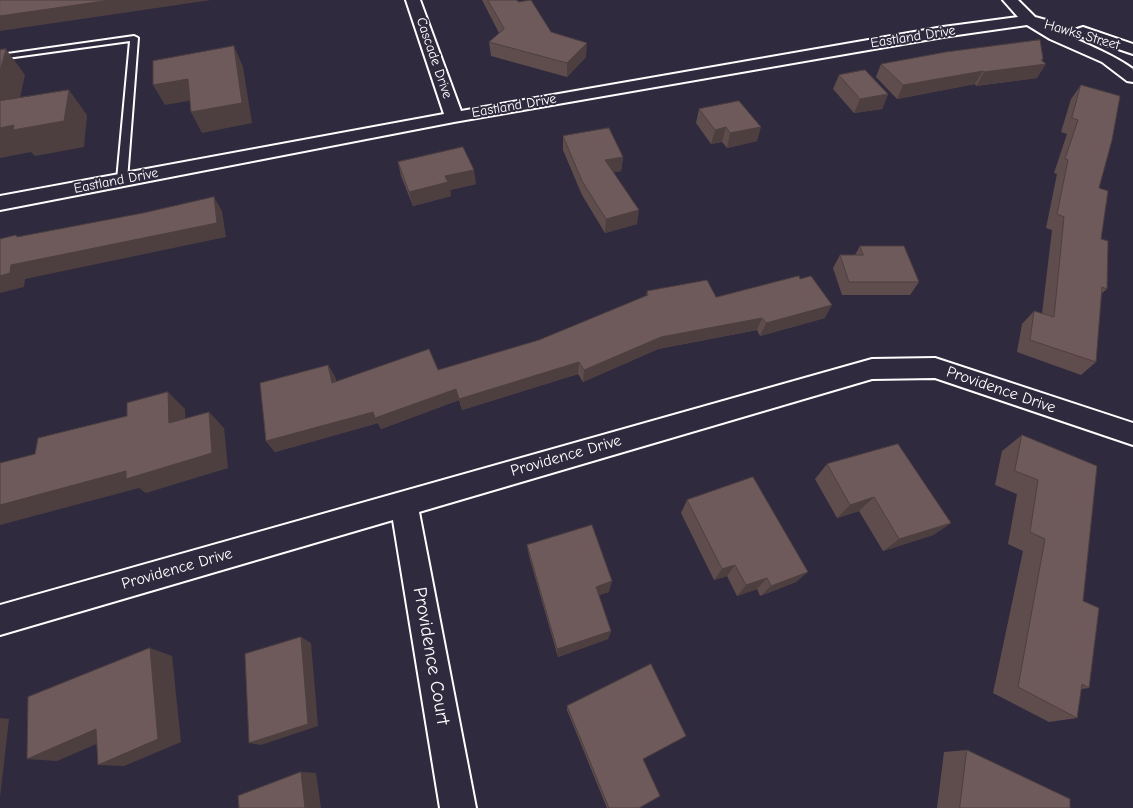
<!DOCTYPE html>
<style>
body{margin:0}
canvas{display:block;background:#2f2a3d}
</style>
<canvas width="1133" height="808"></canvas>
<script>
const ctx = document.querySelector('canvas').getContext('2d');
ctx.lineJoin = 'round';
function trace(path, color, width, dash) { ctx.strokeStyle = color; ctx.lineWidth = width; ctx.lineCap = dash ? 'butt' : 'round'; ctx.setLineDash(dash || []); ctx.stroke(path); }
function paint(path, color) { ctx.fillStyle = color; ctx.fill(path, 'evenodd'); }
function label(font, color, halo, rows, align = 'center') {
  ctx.font = font + ' "Comic Neue",sans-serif'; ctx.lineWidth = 4; ctx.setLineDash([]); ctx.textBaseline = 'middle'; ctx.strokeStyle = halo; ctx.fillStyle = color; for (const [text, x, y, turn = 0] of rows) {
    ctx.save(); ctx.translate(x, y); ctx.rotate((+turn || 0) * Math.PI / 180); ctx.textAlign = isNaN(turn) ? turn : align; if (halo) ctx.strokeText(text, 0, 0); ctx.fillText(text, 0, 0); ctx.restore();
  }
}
const lane = new Path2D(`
 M134,36l4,2 -11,142 -5,3 -5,-3 13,-139 -130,18v-4z`);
const street = new Path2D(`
 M406,0h14l41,111 482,-84 75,-10 -15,-17h15l17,17 11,3 2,4c28,18 57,25 85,45v13l-6,-1 -25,-19 -52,-23 -23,-14 -84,12 -489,85 -454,88v-14l444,-82z
 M1083,27l50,17v10l-56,-19 -2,-3 2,-3z
 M935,358l198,65v22l-198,-67 -63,1 -453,133 57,296h-36l-47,-288 -393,115v-30l872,-246z`);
trace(lane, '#fff', 4);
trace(street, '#fff', 4);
paint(lane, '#2f2a3d');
paint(street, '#2f2a3d');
paint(new Path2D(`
 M482,0h35l34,32 35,25 -19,20 -76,-21 -2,-14 10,-9z
 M1043,59l-6,19 -61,8 -1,-2 -78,15 -21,-22 5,-13z
 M839,75l49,19 -6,15 -28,4 -21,-24z
 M1081,85l18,103 2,51 6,50 -6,5 -5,68 -15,13 -64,-23 5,-28 12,-13 8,3 10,-84 -6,-2 11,-54 -3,-1 13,-39 -6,-2 10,-33z
 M699,109l58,32 -30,7 -5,-6 -11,2 -15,-21z
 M563,136l60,21 -2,14 -7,1 23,52 -32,9 -23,-38 -19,-45z
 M398,162l78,22 -26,6 1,6 -38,10 -12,-30z
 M860,246l59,36 -9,13h-68l-9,-27 7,-13h15z
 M647,291l69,6 109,21 -65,18 -3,-6 -99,19 -75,33 -5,-8 -116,36 -3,-10 -78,29 -3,-6 -103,29 -9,-11 62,-76 7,12 1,4 102,-11 101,-30 107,-44z
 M1022,435l61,166 6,87 -8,1 -4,29 -28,4 -56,-29 30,-142 -15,-7 9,-50 -22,-9 7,-34z
 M827,464l124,59 -18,12 -50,16 -24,-40 -22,7 -22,-39z
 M687,500l109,82 -36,14 -3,-7 -20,7 -10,-20 -13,4 -33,-67z
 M527,545l82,47 -10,3 12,36 -3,8 -50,18 -29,-101z
 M567,706l76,53 -4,49h-32l-40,-98z
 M967,750l103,58h-133l7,-56z`), '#5f4d4e');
paint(new Path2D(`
 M111,0h100l-211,31v-15z
 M587,43l-1,14 -19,20v-14z
 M234,46l9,21 9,56 -50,10 -11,-21z
 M6,49l19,26 -11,50 55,-35 18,25 -3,32 -49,9 -4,-4 -31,6v-87z
 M1043,59l-3,6 6,-1 -9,14 -61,8 8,-14z
 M983,71l-8,13 -78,15 6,-14z
 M188,79l11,20 -34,6 -12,-20z
 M888,94l-6,15 -28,4 6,-14z
 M726,127l-4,15 -11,2 4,-14z
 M761,127l-4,14 -30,7 3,-15z
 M623,157l-2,14 -17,3 1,-14z
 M474,170l2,14 -26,6 1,6 -38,10 -4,-14 36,-16z
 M214,197l8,14 4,26 -201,42 -1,8 -24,6v-17l11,-11z
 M639,210l-2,14 -32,9 1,-14z
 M832,305l-7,13 -65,18 6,-13z
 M762,318l-5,12 -99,19 -75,33 1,-12 77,-33z
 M579,362l-1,12 -116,36 -3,-11z
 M328,365l7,12 3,17 -6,-11z
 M456,389l3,11 -78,29 -3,-6 -103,29 -9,-11z
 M168,392l17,17 1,30 -17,-16z
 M209,412l15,16 4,40 -82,25 -7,-5 -139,37v-20z
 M874,497l-15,14 -22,7 13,-13z
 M951,523l-18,12 -50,16 16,-12z
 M735,565l-8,11 -13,4 8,-11z
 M808,572l-12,10 -36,14 11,-10z
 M767,578l-10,11 -20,7 9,-11z
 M612,581l-3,11 -15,5 2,-10z
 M611,631l-3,8 -50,18 -1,-8z
 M301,637l10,6 7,83 -57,19 -12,-2z
 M150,648l22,8 9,86 -57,24 -26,-1z
 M0,718l9,1 -9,78z
 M96,729l26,4 -65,28 -30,-2z
 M301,772l15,1 5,35h-16z`), '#4d3f40');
const building = new Path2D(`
 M0,0h111l-111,16z
 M488,0h29l1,2 13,-2 20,32 36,11 -20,20 -78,-21 15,-13z
 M1040,40l3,19 -2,1 5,4 -62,8 -1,-1 -80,14 -22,-21 65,-12z
 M234,46l8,57 -51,9 -3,-33 -35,6v-24z
 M6,49l-6,22v-21z
 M865,70l23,24 -28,5 -21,-24z
 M1081,85l39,11 -8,44 -13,48 9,3 -7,48 7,2 -1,48 -5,-2 -6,75 -66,-22 4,-29 20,6 10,-100 -7,-3 11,-54 -3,-1 13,-39 -6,-2z
 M69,90l-5,31 -51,9 1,-5 -14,3v-27z
 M739,101l22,26 -31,6 -4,-6 -11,3 -16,-21z
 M609,128l14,29 -18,3 34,50 -33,9 -24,-38 -19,-45z
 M463,147l11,23 -29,6 3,6 -39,10 -11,-30z
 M214,197l3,26 -206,42 -1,8 -10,3v-37l16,-4 1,2 126,-24z
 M860,246h44l15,36h-70l-9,-27h23z
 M799,276l1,3 11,-3 21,29 -66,18 -4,-5 -101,19 -77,33 -5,-8 -120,37 -3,-10 -81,29 -2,-6 -107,29 -6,-58 68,-18 4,18 97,-34 9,21 101,-30 109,-45 -1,-4 60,-11 9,17z
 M168,392l1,31 40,-11 3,41 -86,26v-8l-126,34v-42l35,-9 3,-16 89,-22v-13z
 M1022,435l75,31 -14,135 16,7 -10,80 -7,-4 -5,34 -59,-31 27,-148 -15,-7 8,-52 -23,-9z
 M898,444l53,79 -52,16 -25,-42 -24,8 -23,-41z
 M753,477l55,95 -37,14 -4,-8 -21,7 -11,-20 -13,4 -35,-69z
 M592,525l20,56 -16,6 15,44 -54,18 -30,-104z
 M301,637l7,87 -59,19 -4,-89z
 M150,648l8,91 -60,26 -2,-36 -69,30 1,-62z
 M651,664l35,72 -43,23 17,37 -21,12h-30l-42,-102z
 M967,750l103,49v9h-110z
 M301,772l4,36h-66l-1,-12z`);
paint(building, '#6e5a5b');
trace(building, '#4d3f40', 1);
label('14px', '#fff', '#2f2a3d', [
 ["Hawks Street",1082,35,16],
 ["Eastland Drive",913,37,-9],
 ["Cascade Drive",434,58,71],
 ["Eastland Drive",514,106,-10],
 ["Eastland Drive",116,181,-11]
]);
label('16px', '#fff', '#2f2a3d', [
 ["Providence Drive",1001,390,19],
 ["Providence Drive",566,456,-16],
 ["Providence Drive",177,569,-16]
]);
label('19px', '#fff', '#2f2a3d', [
 ["Providence Court",431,656,80]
]);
</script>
